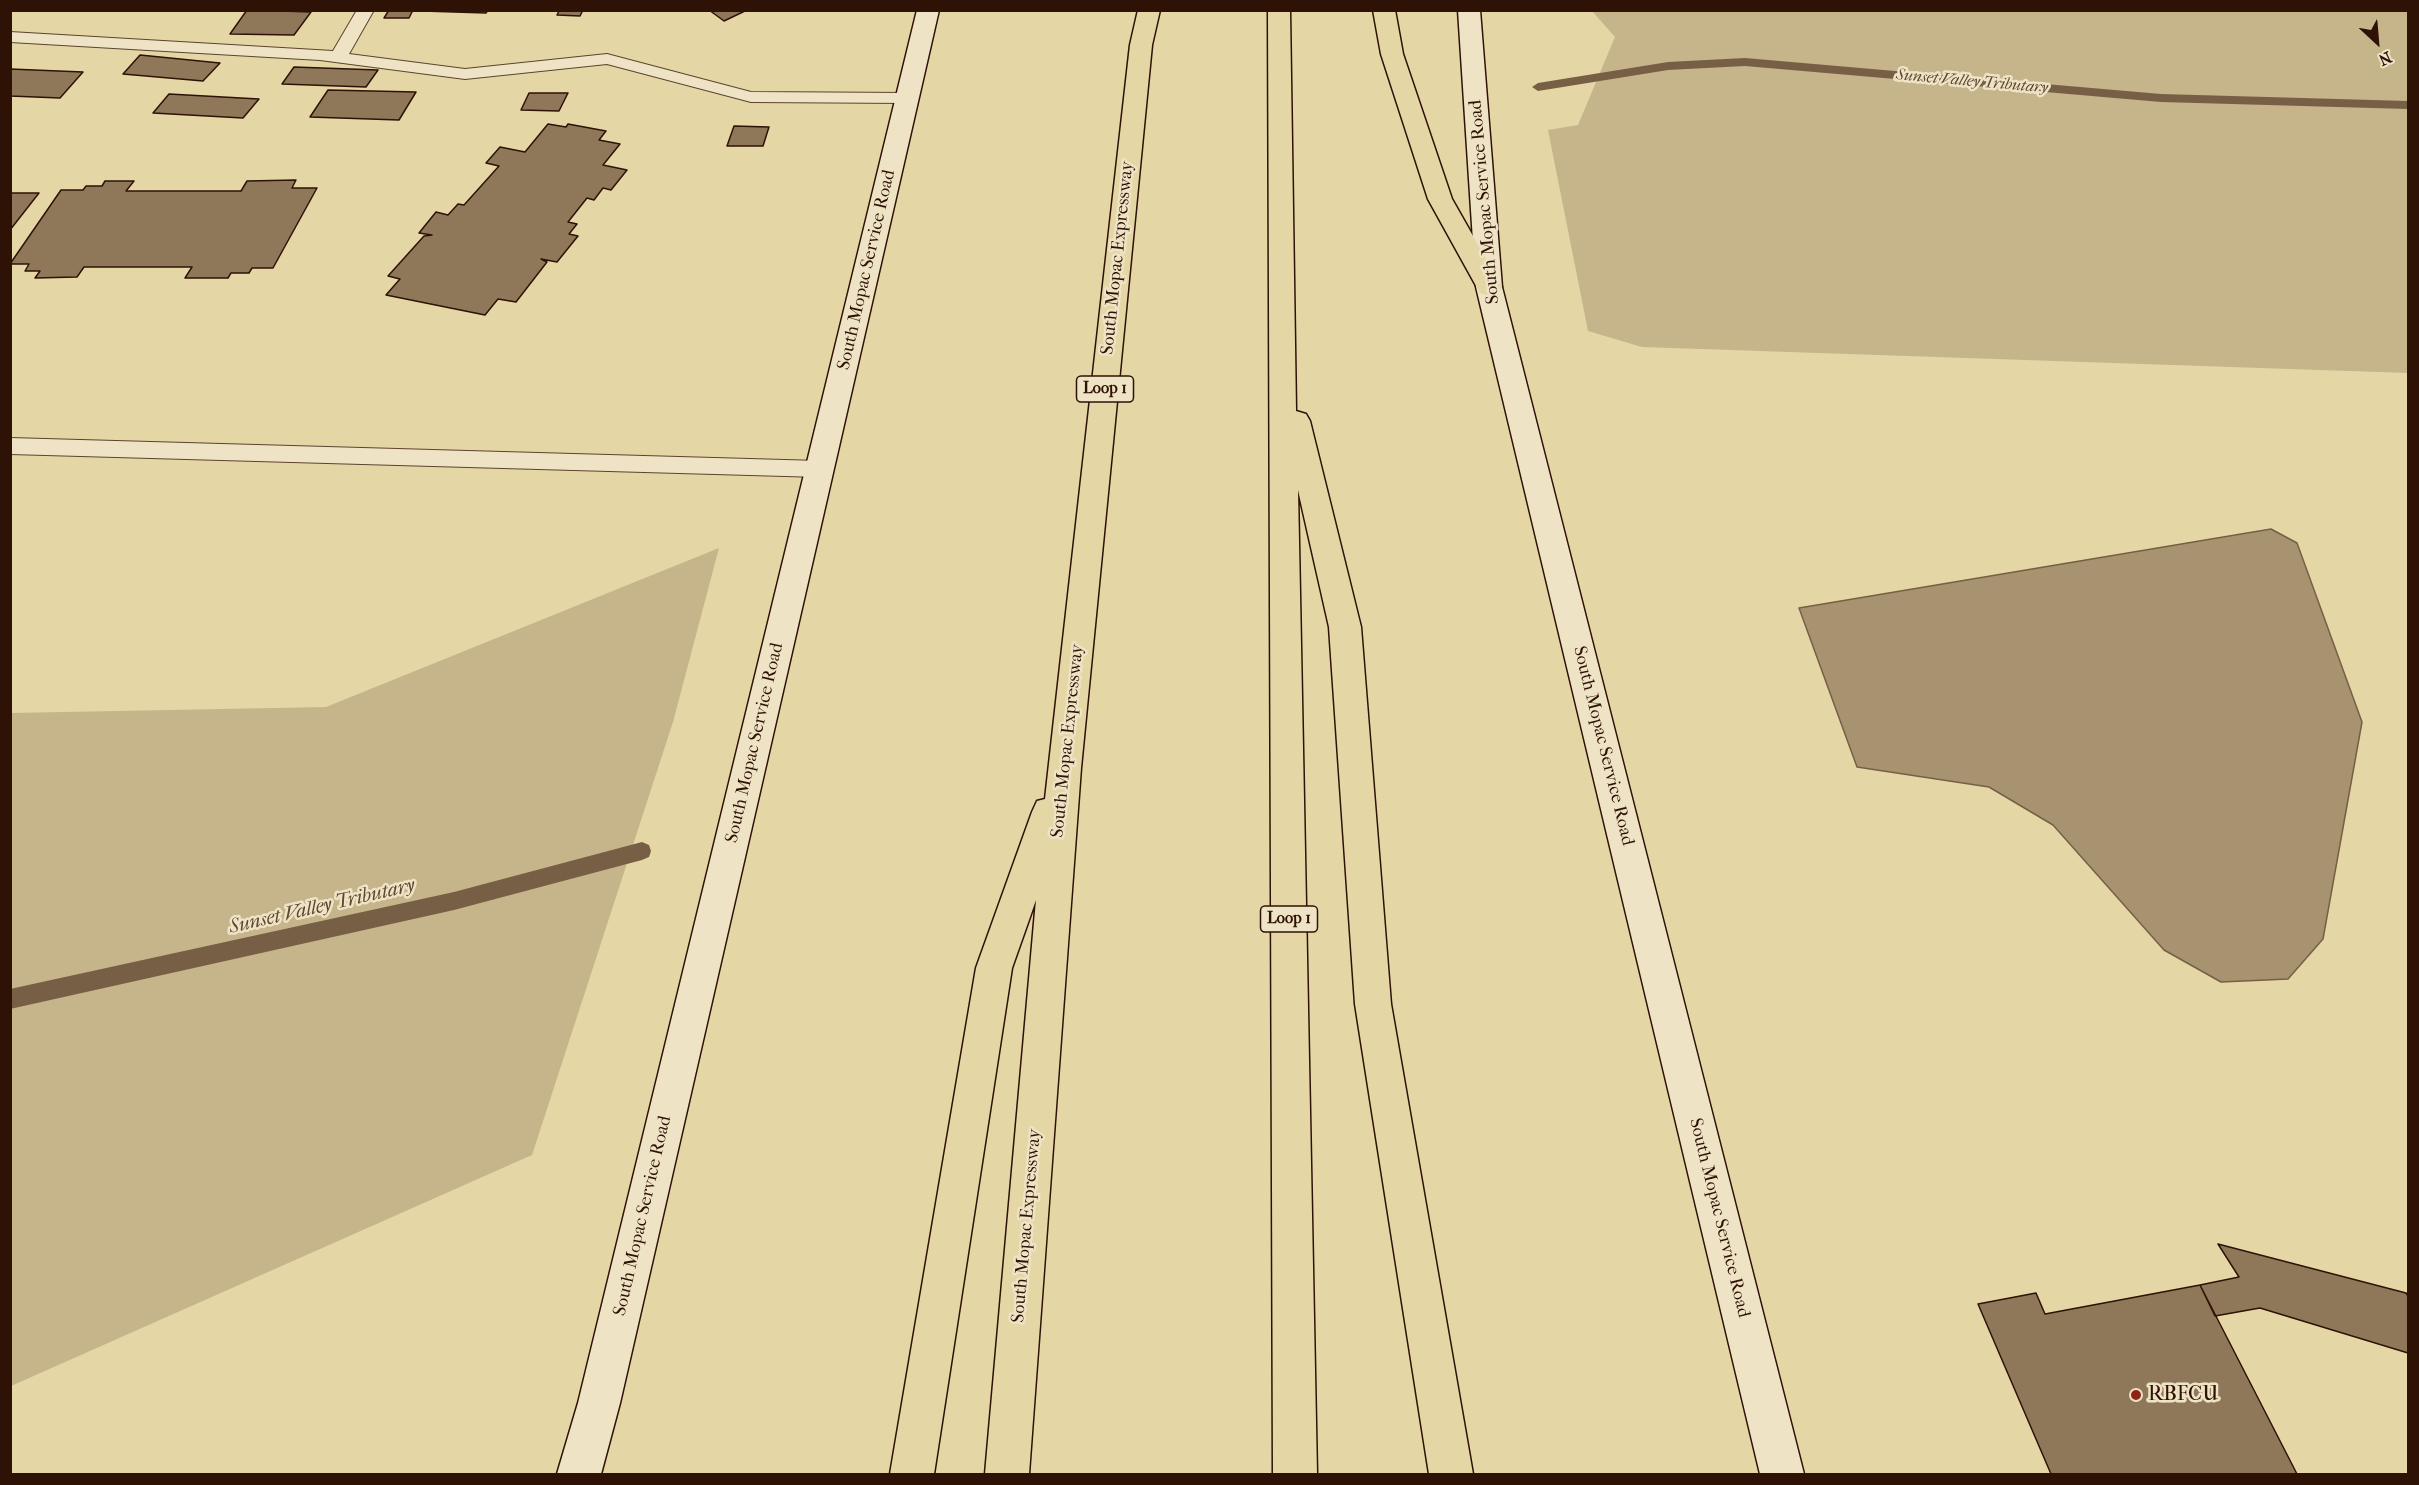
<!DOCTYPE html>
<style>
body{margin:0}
#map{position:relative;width:2419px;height:1485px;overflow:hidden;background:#e5d6a6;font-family:"IM FELL French Canon",serif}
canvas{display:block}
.frame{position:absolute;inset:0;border:12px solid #2f1206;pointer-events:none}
.north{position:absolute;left:2347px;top:12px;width:60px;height:60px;-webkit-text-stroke:4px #eee4c5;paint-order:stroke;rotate:154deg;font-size:16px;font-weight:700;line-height:24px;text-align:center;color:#2f1206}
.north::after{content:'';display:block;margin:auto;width:21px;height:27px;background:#2f1206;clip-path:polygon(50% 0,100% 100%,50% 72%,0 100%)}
</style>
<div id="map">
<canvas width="2419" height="1485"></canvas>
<div class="frame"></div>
<div class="north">N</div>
</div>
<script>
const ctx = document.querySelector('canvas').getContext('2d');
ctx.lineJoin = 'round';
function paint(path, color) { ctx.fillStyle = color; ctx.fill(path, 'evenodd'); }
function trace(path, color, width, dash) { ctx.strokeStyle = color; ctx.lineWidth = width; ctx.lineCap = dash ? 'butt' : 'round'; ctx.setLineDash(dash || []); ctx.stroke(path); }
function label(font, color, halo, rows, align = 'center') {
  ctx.font = font + ' "IM FELL French Canon",serif'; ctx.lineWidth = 5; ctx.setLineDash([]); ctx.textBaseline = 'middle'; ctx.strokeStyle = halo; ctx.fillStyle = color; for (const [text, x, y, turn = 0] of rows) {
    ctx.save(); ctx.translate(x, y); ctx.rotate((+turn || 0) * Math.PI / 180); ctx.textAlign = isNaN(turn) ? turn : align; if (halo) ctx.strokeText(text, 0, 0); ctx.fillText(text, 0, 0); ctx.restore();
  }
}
paint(new Path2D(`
 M1592,11h816v362l-766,-26 -54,-16 -40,-201 30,-5 37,-88z
 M719,548l-46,174 -141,433 -521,231v-673l315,-6z`), '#c6b58b');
const water = new Path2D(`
 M2271,529l26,14 65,179 -39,217 -35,40 -67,3 -57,-32 -111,-125 -64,-38 -132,-20 -58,-159z`);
paint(water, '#a79370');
trace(water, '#775f46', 1.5);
paint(new Path2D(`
 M1745,58l416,36 247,7v8l-247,-7 -416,-36 -77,4 -130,21 -6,-4 6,-4 130,-21z
 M642,842l7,3 2,6 -2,6 -7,3 -188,50 -444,99v-20l444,-97z`), '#775f46');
const building = new Path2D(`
 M247,10h3l61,2 -17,23 -64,-1z
 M389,10h24l-4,8h-25z
 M488,10l-2,3 -64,-2v-1z
 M583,10l-3,6 -23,-1 2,-4h-16z
 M709,10h38l-23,11z
 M140,55l80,8 -17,18 -80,-7z
 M294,67l84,3 -12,17 -84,-3z
 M10,69l73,3 -23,26 -50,-2z
 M328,90l88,2 -17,28 -89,-3z
 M529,93h39l-9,18 -38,-1z
 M169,94l90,5 -16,19 -90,-5z
 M548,124l18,3 2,-3 38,7 -7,9 21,4 -17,21 24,5 -16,20 -8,-2 -9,12 -7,-2 -19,24 9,2 -8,10 9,2 -21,26 -16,-3 6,3 -31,40 -18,-3 -13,16 -99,-20 14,-16 -12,-3 36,-40 8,-1 -13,-2 17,-21 12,3 10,-11 6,1 35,-39 -13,-3 14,-16 25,5z
 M734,126l35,1 -6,19h-36z
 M296,180l-4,8h25l-44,80h-21l-3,5h-18l-3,5h-43l7,-11h-108l-7,10 -42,1 5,-7h-15l4,-7h-19l51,-74h22l3,-4h16l3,-5h29l-8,10h115l6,-10z
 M10,193h29l-29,37z
 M2218,1244l188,49 2,3v57l-148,-45 -45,8 -15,-31 39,-8z
 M2200,1285l97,189h-246l-73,-170 58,-11 9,21z`);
paint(building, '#8e7859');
trace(building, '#2f1206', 1.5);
const service = new Path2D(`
 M357,10h17l-25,44 116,15 142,-15 144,38 157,1 6,1 3,4 -3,4 -6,1 -157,-1 -144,-38 -142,15 -145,-19 -310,-18v-10l323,19z
 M10,438l810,23 8,2 3,6 -3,6 -8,2 -810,-23z`);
const secondary = new Path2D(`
 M917,10h22l-319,1393 -19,71h-44l21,-71z
 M1458,10h22l22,277 302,1187h-44l-284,-1187z`);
const motorway = new Path2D(`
 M1138,10h22l-8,35 -71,723 -52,706h-44l51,-574 -24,68 -78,506h-44l86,-506 56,-156 5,-11 8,-2 85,-754z
 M1268,10h22l6,401 10,3 4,7 51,206 30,377 82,470h-44l-74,-470 -26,-377 -31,-137 19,984h-44z
 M1373,10h22l8,44 49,145 50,88 -4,6 -9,3 -9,-3 -52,-94 -47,-145z`);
trace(service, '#5c432e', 2);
trace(secondary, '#2f1206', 3);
trace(motorway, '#2f1206', 3);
paint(service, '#eee4c5');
paint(secondary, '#eee4c5');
paint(motorway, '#e5d6a6');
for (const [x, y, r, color] of [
 [2136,1395,6,"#8f2418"]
]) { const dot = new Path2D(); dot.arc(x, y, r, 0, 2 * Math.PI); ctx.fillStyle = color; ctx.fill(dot); trace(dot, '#eee4c5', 2); }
label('italic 16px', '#5f4630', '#eee4c5', [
 ["Sunset Valley Tributary",1972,82,5]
]);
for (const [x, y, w] of [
 [1105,389,57],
 [1289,919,57]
]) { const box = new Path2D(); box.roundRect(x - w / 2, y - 13, w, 26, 4.5); ctx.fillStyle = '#eee4c5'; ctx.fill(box); trace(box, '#2f1206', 1.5); }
label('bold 16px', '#2f1206', null, [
 ["Loop 1",1105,389],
 ["Loop 1",1289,919]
]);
label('18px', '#2f1206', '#eee4c5', [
 ["South Mopac Service Road",1485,202,-95],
 ["South Mopac Expressway",1118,258,-84],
 ["South Mopac Service Road",867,270,-77],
 ["South Mopac Expressway",1068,741,-84],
 ["South Mopac Service Road",755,743,-77],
 ["South Mopac Service Road",1603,746,76],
 ["South Mopac Service Road",643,1216,-77],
 ["South Mopac Service Road",1719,1218,76],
 ["South Mopac Expressway",1027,1226,-85]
]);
label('italic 20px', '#5f4630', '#eee4c5', [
 ["Sunset Valley Tributary",322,907,-13]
]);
label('21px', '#2f1206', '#eee4c5', [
 ["RBFCU",2148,1395]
], 'left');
</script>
